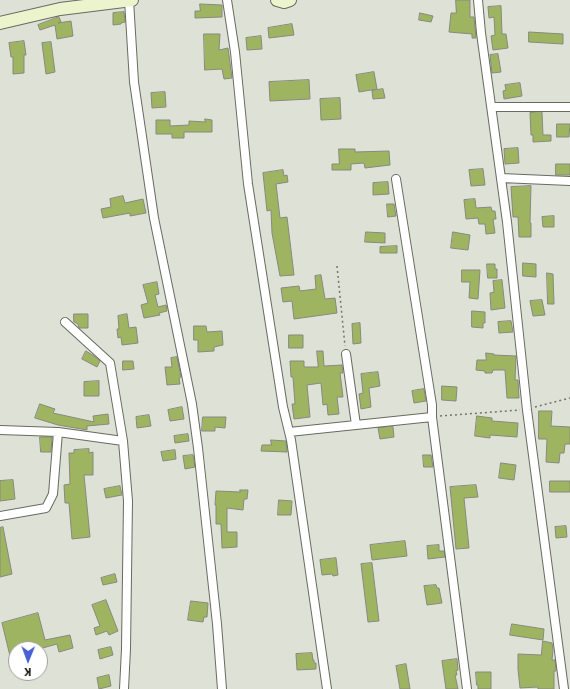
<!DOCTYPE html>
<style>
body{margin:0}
#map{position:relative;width:570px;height:689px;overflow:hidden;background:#dee1d5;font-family:"Open Sans",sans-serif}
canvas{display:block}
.north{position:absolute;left:8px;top:641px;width:40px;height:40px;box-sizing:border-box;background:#fff;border:1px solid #9fa09e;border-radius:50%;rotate:181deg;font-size:11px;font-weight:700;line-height:16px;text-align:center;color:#10120d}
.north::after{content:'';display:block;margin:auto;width:14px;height:18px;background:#4960d5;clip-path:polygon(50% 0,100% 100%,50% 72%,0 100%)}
</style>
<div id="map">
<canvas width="570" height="689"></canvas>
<div class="north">K</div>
</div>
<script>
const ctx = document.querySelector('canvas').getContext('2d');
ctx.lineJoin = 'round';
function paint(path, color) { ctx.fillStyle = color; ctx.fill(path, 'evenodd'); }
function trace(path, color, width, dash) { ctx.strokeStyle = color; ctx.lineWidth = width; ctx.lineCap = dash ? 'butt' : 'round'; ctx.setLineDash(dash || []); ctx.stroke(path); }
const building = new Path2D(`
 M456,0h14v17h4l2,21h-4v-4l-23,-2 2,-19h5z
 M200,4l22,1v12l-27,1v-7h5z
 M501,6l1,28h4l2,14 -15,2 -2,-14 4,-1 -1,-18 -5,1 -1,-11z
 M124,12l1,10 -4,1v1l-8,1v-12z
 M420,13l13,3 -2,6 -12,-2z
 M59,17l2,5 -3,1 13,-2 2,15 -16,3 -2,-14 -15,5 -2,-5z
 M292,24l2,11 -25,3 -1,-10z
 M529,32l34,2v10l-34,-2z
 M204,34h16l-1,16 9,-2 4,30 -8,1 -2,-10 -17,1z
 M261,36l1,13 -15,1 -1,-12z
 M24,41l2,14h-2v18l-11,1v-17h-2l-2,-14z
 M51,42l4,30 -9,2 -4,-31z
 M498,54l3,18 -9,1 -2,-18z
 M374,72l3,17 -18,3 -3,-17z
 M309,80l1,19 -40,2 -1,-19z
 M520,83l2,13 -18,3 -1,-8 3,-1 -1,-5z
 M383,89l2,9 -12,1 -1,-8z
 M165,92l1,15 -14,1 -1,-15z
 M340,98l1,21 -20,1 -1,-21z
 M542,112l1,23h8v6l-18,1v-7h-2l-1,-22z
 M205,119l7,1v12h-28v6h-12v-4h-16v-14h14v6l19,-1v-4l16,1z
 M557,124h13l-1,13h-12z
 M518,148l1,15 -14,1 -1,-15z
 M339,149h16v3l34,-1 1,14 -25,3 -1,-5 -13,1v6h-19v-6h7z
 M556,164h14v11h-14z
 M483,169l2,16 -14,1 -2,-16z
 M283,170l1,6 3,-1 1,7 -12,2 4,34 7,-1 7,58 -14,1 -8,-43 -1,-23 -4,1 -4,-38z
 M388,182l1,12 -16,1v-12z
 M531,186l-1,37h1v14h-12l-1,-20h-5l-2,-30z
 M123,196l2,7 18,-4 3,14 -16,3v-3l-27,5 -2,-9 10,-2 -1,-8z
 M475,199l1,9 15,-1 1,4h3l1,8h-3l2,14 -9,1 -1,-10h-6l-1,-6 -12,1 -2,-19z
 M387,204h7l2,12 -8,1z
 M554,216v11h-11l-1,-10z
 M366,232l19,1v10l-20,-1z
 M453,232l17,3 -2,15 -17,-2z
 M397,246v7h-17v-6z
 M523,263l13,1v13l-13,-1z
 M487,264h8v5h2v9h-9z
 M462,270h18l-2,29 -9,-1 1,-16h-8z
 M547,273l6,1 1,30h-6z
 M321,275l4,24 10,-1 2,15 -43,6 -2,-18 -9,1 -2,-14 18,-2 1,5 16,-2 -1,-13z
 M502,280l3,28 -14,2 -1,-17 4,-1 -1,-11z
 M157,282l2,12 -4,1 3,12 8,-2 1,6 -8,2 1,2 -16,3 -3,-13 7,-2 -5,-18z
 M542,300l3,15 -12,1 -3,-15z
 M472,311l13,1v11h-2v5l-11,-1z
 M74,314h14v14h-9l-1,-4 -4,-2z
 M127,314l2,14 7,-1 2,16 -16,2 -1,-8 -3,1 -1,-9h2l-1,-13z
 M511,321l2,11 -14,1 -1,-11z
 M360,323l1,20 -8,1 -1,-20z
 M194,326h12l1,6 15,-1 1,14 -9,2v4l-16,1v-12h-4z
 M289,335h14v13h-14z
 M86,351l8,5 6,5 -3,6 -15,-8z
 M317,351h6l1,15 18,-1 1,8h-3l3,24h-6l2,17 -11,1 -1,-11 -4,1 -2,-22 -14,2 3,32 -16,2 -2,-15h3l-2,-27h-2l-1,-16h14v6h14z
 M486,353l8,1v1l22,1 -1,24h3l1,18h-12l-2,-28h-12l-1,3h-7v-2l-9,-1 1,-10h9z
 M177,357l4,20 -2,1 1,6 -13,1 -2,-18h7l-1,-9z
 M123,361h10l1,8 -11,1z
 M378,372l2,14 -11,2 2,19 -10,2 -2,-15 4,-1 -2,-19z
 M99,381v15h-15v-14z
 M442,386l15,1 -1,14 -14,-1z
 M424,389l2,12 -12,2 -2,-12z
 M40,404l15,5 -2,4 41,9 -1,-6 15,-2 1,10 -22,2v4l-29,-5 -23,-7z
 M182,407l2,12 -14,2 -2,-11z
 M539,411h13l-1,15 19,1v17h-5l-1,9h-4l-1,10 -13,-1 1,-23h-8z
 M149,415l2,11 -14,2 -1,-11z
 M477,416l15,2v3l26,2 -1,14 -27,-2v3l-15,-2z
 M203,417h23l-1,11 -10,-1v4h-13z
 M393,427l1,10 -14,2 -2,-11z
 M188,434l1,7 -14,2 -1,-7z
 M40,437h12l-1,15h-10z
 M271,440l15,1 1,11 -26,-1 1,-6h9z
 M89,449v4l4,-1v23h-9l6,62 -18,2 -3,-36h-4l-1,-18 6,-1 -1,-31h5v-3z
 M175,450l1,9 -13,2 -2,-9z
 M193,455l2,12 -10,2 -2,-13z
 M423,455h8l2,12h-9z
 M501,463l15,2 -2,15 -15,-2z
 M13,480l2,19 -15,2v-20z
 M550,481h20v11h-20z
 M476,485l2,12 -14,1 5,50 -13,1 -6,-62z
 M120,486l2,9 -16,3 -2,-9z
 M240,490h8l-1,9h-3l-1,11 -16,-2v24h10v15l-15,1 -1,-24h-5v-19h-1l1,-14 24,1z
 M279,500l13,1 -1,14h-13z
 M566,526l1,11 -11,1 -1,-11z
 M3,527l9,47 -12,3v-49z
 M405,541l2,15 -35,4 -2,-15z
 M439,545v6h5l1,6 -17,2 -1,-13z
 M336,558l2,17 -5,1 -1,-2 -10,1 -2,-15z
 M372,563l7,58 -11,1 -7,-58z
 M115,574l2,8 -14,3 -2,-7z
 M436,585l1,3h2l3,15 -15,2 -3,-19z
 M106,600l12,31 -9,4 -2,-4 -11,4 -2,-7 6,-2 -8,-21z
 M191,601l17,2 -1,14h-3l-1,5 -15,-2z
 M38,613l7,27 25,-5 3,13 -14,4 -2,-8 -18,5v-2l-8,2h-15v6l-6,1 -8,-33z
 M512,624l32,5 -1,11 -33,-5z
 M543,641l9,2 1,7 -1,10h3l1,11h-2v18h-16v-2l-18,1 -2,-19v-15l23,1z
 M111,647l2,8 -13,4 -2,-9z
 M312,653l1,7h1v3h2v6l-19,1 -1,-16z
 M457,659l1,11 -2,1 1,4h-2l3,14h-12l-4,-28z
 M406,664l4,25h-10l-4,-23z
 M476,672h15v17h-13v-4h-1z
 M109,675l2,11 -12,3 -2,-11z`);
paint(building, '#9fb461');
trace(building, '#868a7e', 1);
const street = new Path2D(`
 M129,0l5,82 20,136 38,186 6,44 19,176 5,65
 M227,0l8,52 13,132 35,223 8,33 36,249
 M478,0l3,33 26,189 20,188 37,279
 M492,107h78
 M501,178l69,3
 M396,179l36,226v12l35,272
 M65,322l45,41 13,78 5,60 -2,148 -2,40
 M346,354l10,71
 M0,430l58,2 65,9
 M289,432l143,-15
 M0,516l46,-8 7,-14 5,-62`);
const secondary = new Path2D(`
 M277,0l7,2 6,-2
 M0,23l60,-14 72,-9`);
trace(street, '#686b60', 10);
trace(secondary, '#686b60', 14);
trace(new Path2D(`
 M337,266l8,80
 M535,407l35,-9
 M440,416l80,-6`), '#73756d', 1.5, [2, 3]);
trace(street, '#fff', 8);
trace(secondary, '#ebf4cd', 12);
</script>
